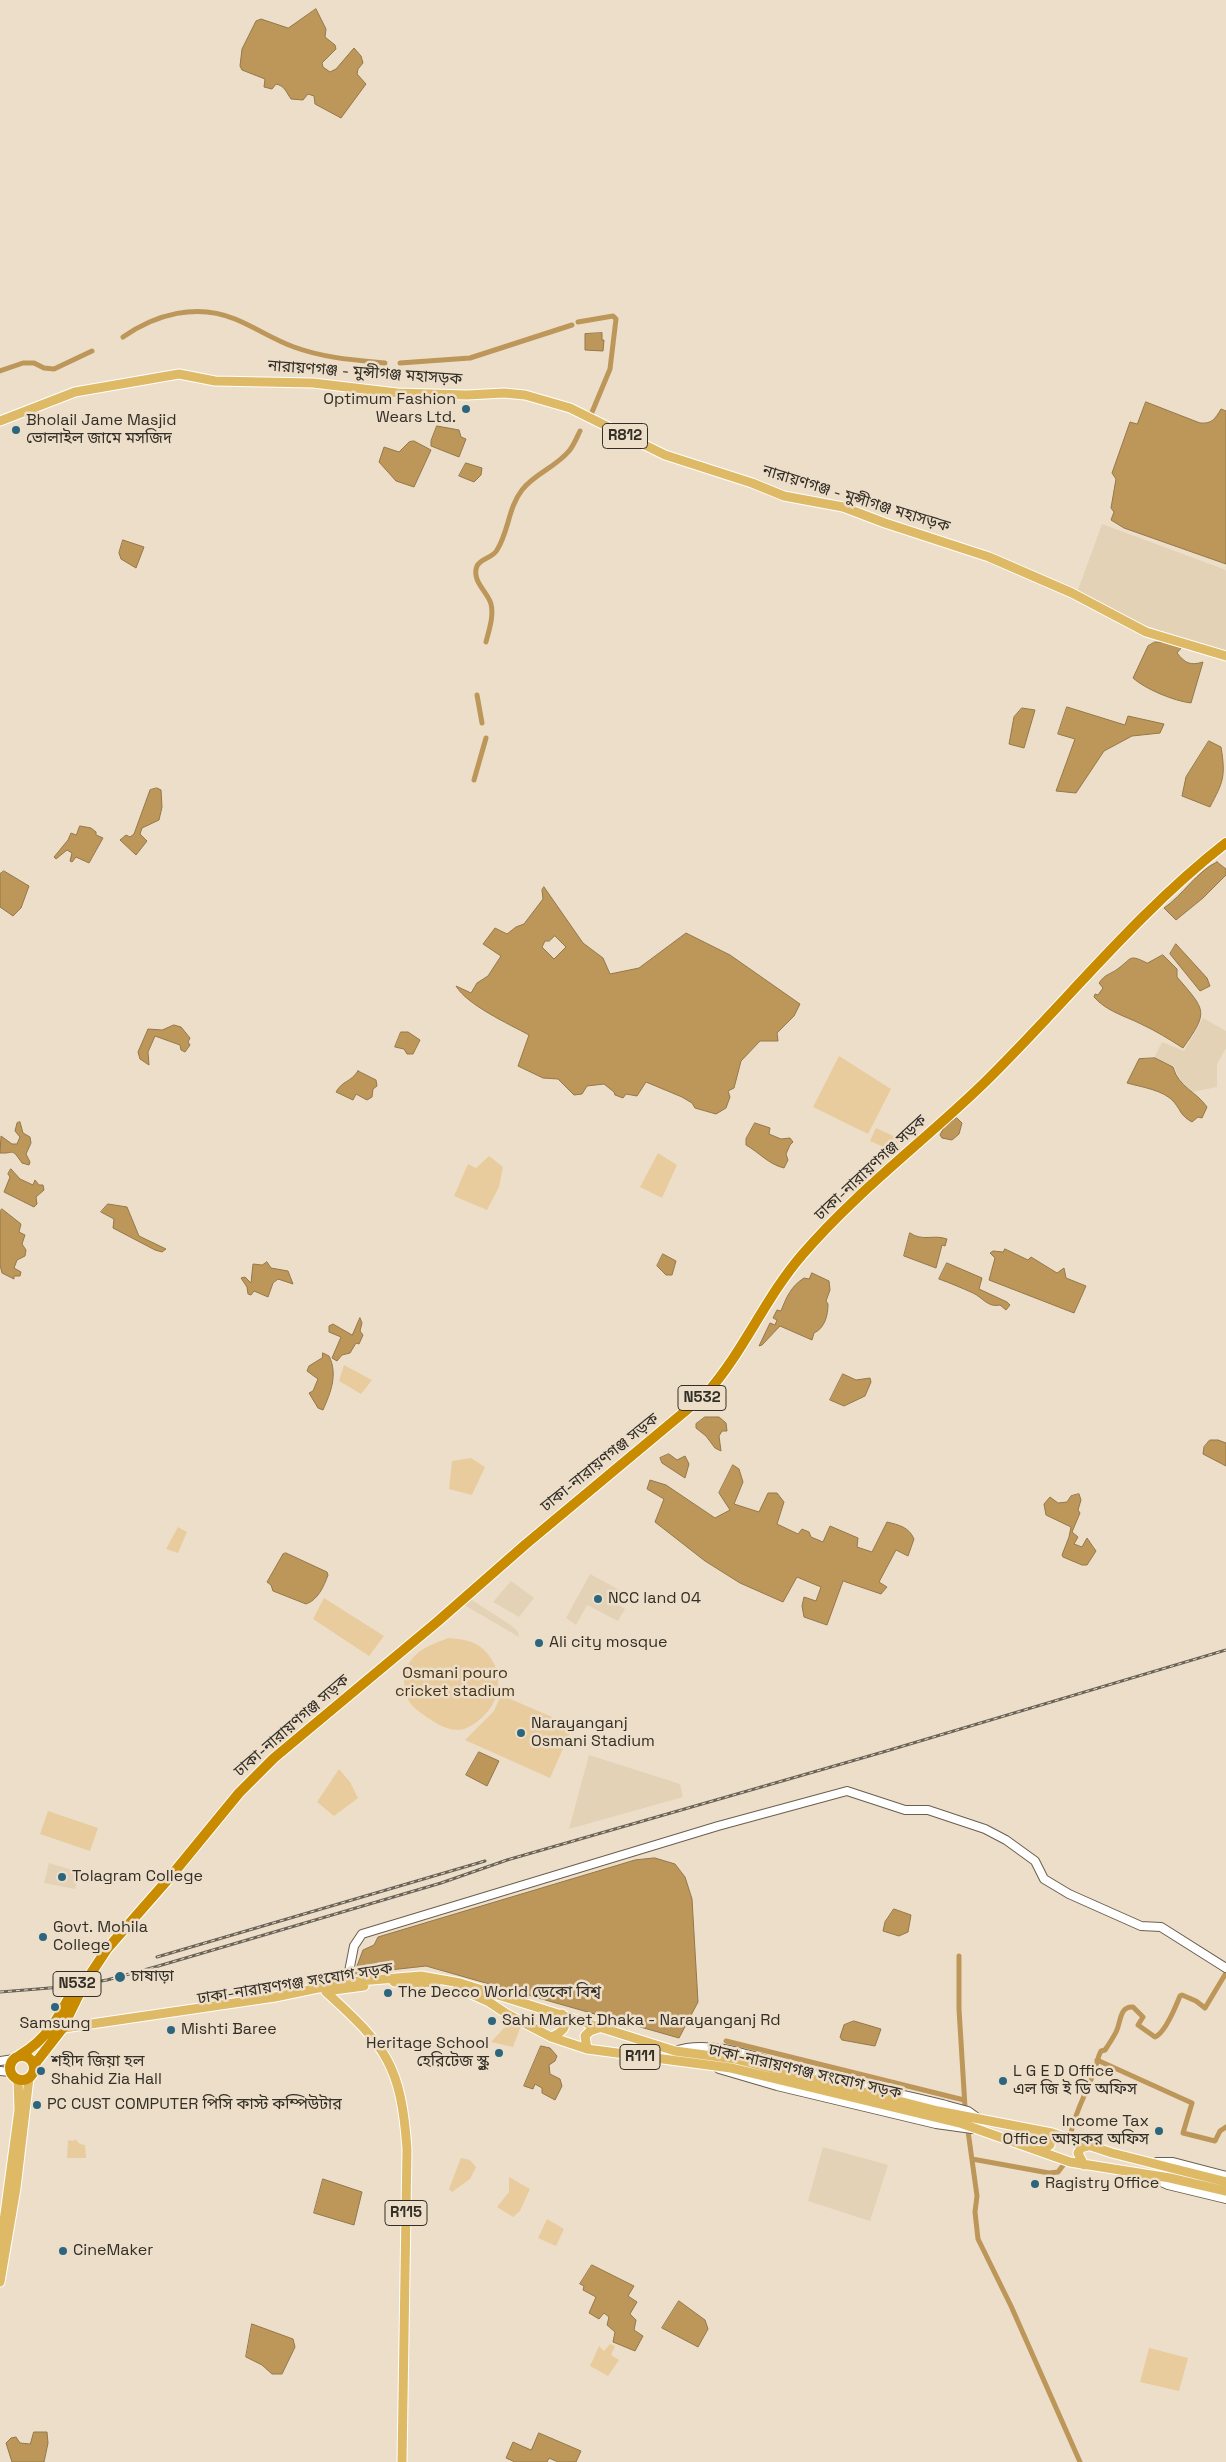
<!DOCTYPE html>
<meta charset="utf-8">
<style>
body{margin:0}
canvas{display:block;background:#ecdec9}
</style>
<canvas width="1226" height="2462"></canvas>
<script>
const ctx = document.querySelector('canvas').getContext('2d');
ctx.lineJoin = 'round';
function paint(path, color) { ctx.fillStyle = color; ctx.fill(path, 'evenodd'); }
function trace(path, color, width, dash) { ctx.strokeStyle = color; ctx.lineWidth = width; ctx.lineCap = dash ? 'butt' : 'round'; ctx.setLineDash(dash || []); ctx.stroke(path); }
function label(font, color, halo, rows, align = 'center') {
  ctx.font = font + ' "Space Grotesk","Noto Sans Bengali",sans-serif'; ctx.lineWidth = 5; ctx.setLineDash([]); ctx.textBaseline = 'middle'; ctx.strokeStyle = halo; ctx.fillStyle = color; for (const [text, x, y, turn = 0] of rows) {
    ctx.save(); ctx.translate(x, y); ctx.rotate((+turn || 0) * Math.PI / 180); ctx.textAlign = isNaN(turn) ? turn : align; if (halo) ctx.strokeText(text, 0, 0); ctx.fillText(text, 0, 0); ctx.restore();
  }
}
paint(new Path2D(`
 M1102,524l124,46v82l-62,-20 -55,-20 -31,-22z
 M1203,1018l23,13v17l-9,16v23l-25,5 -10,-8 -8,-18 -20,-8 8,-16 22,9z
 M590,1574l35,19 -6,12 6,4 -7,12 -31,-16 -11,20 -10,-7z
 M511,1581l23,17 -15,19 -26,-15z
 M467,1597l45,29 6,6 1,5 -58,-34z
 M589,1755l91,29 3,13 -114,32z
 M49,1863l30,9 -4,17 -31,-6z
 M823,2147l65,18 -18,56 -62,-20z`), '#e4d2b6');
paint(new Path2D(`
 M839,1056l52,33 -23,45 -55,-27z
 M876,1128l24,11 -5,13 -25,-11z
 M658,1153l19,12 -15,33 -22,-11z
 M489,1156l14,11 -4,20 -12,23 -33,-14 14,-32 8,4z
 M344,1365l28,15 -11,14 -22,-13z
 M471,1458l14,9 -13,28 -23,-6 3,-28z
 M178,1527l9,5 -9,21 -12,-4z
 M324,1598l60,38 -15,20 -56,-37z
 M448,1638c12,1 26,2 35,11 23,21 19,54 -5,72 -5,4 -13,9 -20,9 -15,0 -30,-12 -41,-20 -15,-11 -17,-36 -5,-51 8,-11 24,-16 36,-21z
 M501,1695l72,31 -23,52 -85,-38 29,-29z
 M339,1769l11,13 8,16 -24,18 -17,-14z
 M48,1811l50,17 -8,23 -50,-17z
 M513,2014l11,4 -11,29 -22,-5 12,-13 7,-4z
 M75,2139l5,5 5,1 1,13h-19l1,-18 5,1z
 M461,2158l9,2 6,7 -6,12 -18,13 -3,-3z
 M509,2177l21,12 -10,22 -7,6 -16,-10 12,-15z
 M547,2219l17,10 -8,17 -18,-8z
 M610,2344l5,2 -4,9 8,5 -11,16 -18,-10 9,-20 5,5z
 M1149,2348l39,10 -9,33 -39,-9z`), '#e9cc9e');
const water = new Path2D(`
 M316,9l10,20 -1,8 10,8 1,4 -14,14 1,4 7,5 6,-3 18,-21 7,8 2,7 -5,6 -1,5 9,10 -25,34 -26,-14 -1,-8 -6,-2 -5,6 -12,-1c-5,-7 -6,-13 -15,-15l-4,5 -8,-2 1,-8 -23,-9 -2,-4 2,-17 14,-28 5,-2 27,9z
 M602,333v7h2l-1,11 -18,-1v-16z
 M1146,402l54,21c12,1 15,-4 21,-14l5,2v153l-102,-36 -13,-8 3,-8 -3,-4 5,-29 -4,-6 18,-51 7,2z
 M437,426l22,4 2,7 5,2 -7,18 -28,-11v-5z
 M414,441l17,9 -17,37 -18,-6 -17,-19 5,-15 15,5 10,-10z
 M466,463l16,5 -1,7 -7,7 -15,-6z
 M123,540l21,7 -8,21 -15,-9 -2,-6z
 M1155,642h11l16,5 -5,6c8,10 13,13 26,9l-12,41c-17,-2 -46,-14 -58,-25l15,-32z
 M1067,707l58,18 3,-9 36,8 -4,9 -28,3 -28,15 -28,42 -20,-2 19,-52 -17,-5z
 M1022,708l13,2 -11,38 -15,-4 5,-27z
 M1209,741l12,6c5,30 2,35 -11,60l-28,-11 4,-19z
 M157,788l4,2 1,17 -3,13 -17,8 -2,6 7,7 -11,14 -16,-15 6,-5 4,2 4,-3 16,-44z
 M80,826l11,2 5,4v3l7,3 -14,25 -13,-6 -4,5 -2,-1 2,-8 -5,-3 -11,9 -2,-2 14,-17 3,-7 5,2z
 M1217,862l9,7v6l-23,23 -27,22 -12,-12c19,-13 33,-37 53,-46z
 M4,871l25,15 -8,22 -8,8 -13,-9v-33z
 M544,887l39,56 20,15 7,16 29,-6 47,-35 44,22 70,49 -6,12 -17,17 1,8h-18l-19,20 -7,27 -6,3 2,6 -4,11 -10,6 -21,-6 -3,-5 -10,-6 -36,-15 -9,14 -11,-2 -3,4 -8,-3 -1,-3 -10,-8 -17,2 -5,8 -8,1 -16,-16 -15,-1 -25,-12 11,-31c-20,-11 -62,-30 -73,-49l15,7 6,-10 11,-7 13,-20 -18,-12 12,-16 12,6 9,-7 8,-3 19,-25 -1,-9zM555,936l11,11 -12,12 -12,-12 3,-6h4z
 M1176,944l31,34 3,8 -10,5 -30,-37z
 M1163,955l14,14v8c29,34 32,34 6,71 -14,-9 -27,-17 -42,-24 -16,-8 -35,-13 -47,-27l1,-3 3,1 5,-7 -4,-5c7,-10 11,-8 20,-15 13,-10 10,-14 28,-5z
 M174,1025l7,2 9,11 -2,4 2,3 -5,7 -4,-2 -1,-5 -25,-9 -7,16 1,13 -9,-6 -2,-7 10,-23 14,1z
 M401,1032h7l12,8 -7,14h-6l-3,-5 -9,-2z
 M1155,1058l18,9c6,21 23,24 34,40l-5,11 -4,-1 -6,5c-12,-7 -10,-10 -18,-20 -10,-12 -33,-15 -47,-19l12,-24z
 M358,1071l18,9 1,6 -4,3 -1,8 -5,3 -11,-6 -3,6 -17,-8c7,-12 14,-9 22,-21z
 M957,1118l5,5 -3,11 -7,6 -10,-2 -2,-3 4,-8z
 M20,1122l3,11 7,4 1,6 -5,11 4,8 -1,3 -7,-2c-11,-16 -7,-9 -22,-10l1,-17 11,8h5l3,-7 -5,-6 2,-8z
 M755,1123l15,5 -1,6 12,5 9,-1 3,4 -3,3 -4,9 2,6 -4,8c-16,-4 -24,-15 -38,-23v-6z
 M11,1169l9,10 13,6 2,-5 4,5h4l1,5 -8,7 1,7 -3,3 -30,-15 6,-15 -2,-3z
 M108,1204l19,3 12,29 27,13 -4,3 -7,-2 -42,-22 1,-9 -13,-7z
 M2,1209l19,15 -2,8 6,3 -3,9 4,6 -1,6 -8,4 -3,8 7,4 -1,4h-6v3l-12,-6 -2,-8v-54z
 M910,1233c13,9 23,1 37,6l-2,7 -3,-1 -6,23 -32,-12z
 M1005,1249l23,11 3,-3 26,16 7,-5 2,10 20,8 -12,27 -85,-33 6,-22 -5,-5 3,-2 10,1z
 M663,1254l13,7 -4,14h-6l-9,-9z
 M267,1262l4,6 17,3 5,13 -15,-5 -5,4 -5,14 -14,-6 -3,4 -3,-1 -1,-7 -6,-9 4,-1 6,6 2,-19 9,1z
 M947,1263l35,15 -3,11 28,13 3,3 -4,5 -6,-5c-12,3 -18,-8 -27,-12 -11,-5 -23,-10 -34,-14z
 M812,1273l17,8 1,9 -4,11 2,3c0,11 -3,24 -14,29l-2,7 -32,-14 -18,19 -3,1 11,-23 5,2 2,-5 -4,-2 4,-8 4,1c5,-13 10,-25 23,-33l5,1z
 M360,1318l2,5 -2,8 3,4 -4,9 -3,-1 -6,10 -8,2 -5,6 -5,-3 9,-21 -12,-5v-6l4,-2 19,11z
 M323,1353l6,3c9,18 2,36 -6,54l-5,-2 -9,-15 4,-2 5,-12 -11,-8 2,-5 13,-8z
 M843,1374l13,6 14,-2 1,4 -6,14 -21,10 -14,-6z
 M705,1417h14l7,6 1,8h-5l-3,5 2,15 -6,-3 -9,-12 -10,-8v-4z
 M1210,1440h8l8,3v23l-23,-12 1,-7z
 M669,1454l8,6 8,-4 4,8 -4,14 -23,-15 -2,-5z
 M733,1465l6,4 4,13 -9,22 25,8 9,-19h9l7,9 -7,22 21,10 4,-5 7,3 2,5 12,5 7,-16 28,12 -1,9 15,5 15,-30c12,3 22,5 27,17l-6,17 -12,-6 -17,32 8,5 -6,7 -38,-13 -16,44 -23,-8 -2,-11 2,-9 12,4 5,-14 -24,-10 -14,25 -43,-19 -35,-22 -50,-39 9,-23 -17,-10 3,-9 16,5 49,33 15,-8 -11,-17z
 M1079,1494l2,6 -3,10 2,3 -8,19 6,5 -4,7 8,3 5,-9 9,13 -9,14h-5l-19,-8 -1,-2 7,-18 2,-10 -25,-12 -2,-11 6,-7 8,6 9,-1 4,-6z
 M286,1553l41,19 1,3c-4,11 -10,25 -22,29l-33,-13 -2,-6 -4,-3 16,-28z
 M479,1752l20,9 -12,25 -21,-11z
 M655,1858l20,6 10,13 7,22 6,103 -19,36 -253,-72 -72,8 9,-24 11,-5 4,-8 257,-77z
 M894,1909l17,6 -3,17 -9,4 -16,-5 2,-9z
 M854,2021l27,8 -6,17 -33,-6 -2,-3 4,-12z
 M541,2046l9,2 7,8 -2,5 -6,4 1,9 10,5 2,7 -7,14 -13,-7v-5l-7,-4 -2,5 -9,-3z
 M323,2179l39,13 -8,33 -40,-12z
 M592,2265l42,21 -6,10 9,6 -7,12 6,6 -2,10 9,6 -8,15 -22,-9 2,-10 -8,-7 2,-8 -5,-4 -5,6 -10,-6 7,-16 -13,-7 1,-4 -4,-2z
 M679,2301l26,19 3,9 -10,18 -36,-19z
 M252,2324l41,15 2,8 -13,27h-10l-10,-9 -16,-8z
 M34,2432h13l1,11 -4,19h-32l-6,-19 5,-5 5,-1 4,6 10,1z
 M539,2433l42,18 -5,11h-18l-9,-4 -2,4h-32l-9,-4 7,-16 18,8z`);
paint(water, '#bd9759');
trace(water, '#94784a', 1);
trace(new Path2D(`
 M578,322l35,-6 3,3 -6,50 -20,48
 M123,337c33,-23 74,-34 112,-18 20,8 39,21 59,28 30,11 60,13 91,16
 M400,363l70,-5 102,-33
 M0,371l23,-8h11l10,5 10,1 38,-18
 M486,642c3,-12 8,-26 5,-38 -3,-12 -20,-23 -14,-38 4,-8 16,-8 20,-16 12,-19 11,-42 25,-60 12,-16 34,-23 47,-39 5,-6 8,-14 11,-20
 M477,695l5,28
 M474,780l12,-42
 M959,1956v53l6,98
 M726,2041l238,59
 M1097,2060l95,43 -9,30 32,8 5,-10 6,-4
 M968,2131l9,65 -2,16 3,27 33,67 69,156
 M1071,2133c5,-25 18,-44 25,-67 2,-6 2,-10 5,-15l4,-1c4,-6 8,-12 11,-18 5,-9 3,-26 17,-25l10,10 -5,8 17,12c10,-4 21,-31 25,-41l2,-1 14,6 9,7 21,-35
 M972,2159l77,14 9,-1 6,-8`), '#bd9759', 5);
const secondary = new Path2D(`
 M347,1982l7,-36 8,-12 356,-108 129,-35 58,19h23l57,19 21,11 29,21 9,18 25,15 72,32 20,1 65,41
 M675,2051c39,-14 94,12 133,21 46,12 92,22 138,33l22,6 11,8
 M0,2061l14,-2
 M719,2069l58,17 159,38 36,5
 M0,2071l11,1
 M1157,2162h16l53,14
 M1150,2177l18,8 58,14`);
const primary = new Path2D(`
 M0,421l75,-29 104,-18 36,7 98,2 84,10 70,2 37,-2 21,2 45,13 95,47 87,28 32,13 59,11 42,16 104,34 83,36 74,39 80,24
 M394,1982l42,1
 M458,1988l31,14 18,12 44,23 36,12 144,19 229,55 110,39 100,16 56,13
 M334,1990l30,-4
 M326,1992c61,55 75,74 81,157l-5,313
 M57,2029l218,-32 72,-15 74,-6 39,7 215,68 60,8 203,52 114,22 60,20 114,29
 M551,2037c12,-5 18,-10 11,-23
 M587,2049l-2,-13 5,-5 9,-3
 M1040,2151l10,-6 2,-12
 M1084,2165l-6,-12 3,-5 11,-3
 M0,2251l19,-141 -1,-31
 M0,2282l16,-94 13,-110`);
const highway = new Path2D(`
 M20,2055c27,-15 40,-40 54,-67
 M10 2068a12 12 0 1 1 24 0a12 12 0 1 1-24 0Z
 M34,2065l28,-36 22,-45 23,-35 64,-73 68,-83 35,-35 163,-136 89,-78 181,-151c37,-42 58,-95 95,-138 54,-63 121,-113 180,-170 82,-80 153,-171 244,-242`);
trace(secondary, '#6b5f4d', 10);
trace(primary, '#fff', 11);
trace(highway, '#fff', 12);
trace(secondary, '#fff', 8);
trace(primary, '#dfba66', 9);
trace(highway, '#c98c00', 10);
const rail = new Path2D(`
 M157,1957l328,-96
 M0,1992l62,-5 45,-7 48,-13 286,-84 66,-23 376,-108 343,-102`);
trace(rail, '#6a6357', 3);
trace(rail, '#ecdec9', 1, [4]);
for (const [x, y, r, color] of [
 [466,409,5,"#2b657e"],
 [16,430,5,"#2b657e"],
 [598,1599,5,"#2b657e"],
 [539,1643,5,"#2b657e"],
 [521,1733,5,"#2b657e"],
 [62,1877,5,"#2b657e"],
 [43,1937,5,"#2b657e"],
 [120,1977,6,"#2b657e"],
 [388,1993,5,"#2b657e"],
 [55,2007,5,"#2b657e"],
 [492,2021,5,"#2b657e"],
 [171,2030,5,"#2b657e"],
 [499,2053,5,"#2b657e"],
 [41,2071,5,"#2b657e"],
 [1003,2081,5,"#2b657e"],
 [37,2105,5,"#2b657e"],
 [1159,2131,5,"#2b657e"],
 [1035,2184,5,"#2b657e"],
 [63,2251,5,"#2b657e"]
]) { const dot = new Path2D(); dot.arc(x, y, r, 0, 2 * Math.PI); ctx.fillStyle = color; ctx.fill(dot); trace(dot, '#ecdec9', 2); }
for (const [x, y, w] of [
 [625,436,45],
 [702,1398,48],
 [77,1984,48],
 [640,2057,40],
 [406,2213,42]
]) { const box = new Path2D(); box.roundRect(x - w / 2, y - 12.5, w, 25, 4); ctx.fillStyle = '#ecdec9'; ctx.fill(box); trace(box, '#332e26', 1); }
label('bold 15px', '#332e26', null, [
 ["R812",625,436],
 ["N532",702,1398],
 ["N532",77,1984],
 ["R111",640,2057],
 ["R115",406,2213]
]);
label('16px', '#332e26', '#ecdec9', [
 ["নারায়ণগঞ্জ - মুন্সীগঞ্জ মহাসড়ক",365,373,4],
 ["নারায়ণগঞ্জ - মুন্সীগঞ্জ মহাসড়ক",856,499,17],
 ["ঢাকা-নারায়ণগঞ্জ সড়ক",871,1168,-43],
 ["ঢাকা-নারায়ণগঞ্জ সড়ক",600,1463,-39],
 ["ঢাকা-নারায়ণগঞ্জ সড়ক",292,1726,-41],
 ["ঢাকা-নারায়ণগঞ্জ সংযোগ সড়ক",295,1984,-9],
 ["ঢাকা-নারায়ণগঞ্জ সংযোগ সড়ক",805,2072,13]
]);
label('16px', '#332e26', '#ecdec9', [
 ["Optimum Fashion",456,400,"right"],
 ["Wears Ltd.",456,418,"right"],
 ["Bholail Jame Masjid",26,421],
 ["ভোলাইল জামে মসজিদ",26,439],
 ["NCC land 04",608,1599],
 ["Ali city mosque",549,1643],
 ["Narayanganj",531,1724],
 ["Osmani Stadium",531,1742],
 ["Tolagram College",72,1877],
 ["Govt. Mohila",53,1928],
 ["College",53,1946],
 ["চাষাড়া",131,1977],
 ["The Decco World ডেকো বিশ্ব",398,1993],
 ["Sahi Market Dhaka - Narayanganj Rd",502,2021],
 ["Samsung",55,2024,"center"],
 ["Mishti Baree",181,2030],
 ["Heritage School",489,2044,"right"],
 ["হেরিটেজ স্কুল",489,2062,"right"],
 ["শহীদ জিয়া হল",51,2062],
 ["Shahid Zia Hall",51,2080],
 ["L G E D Office",1013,2072],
 ["এল জি ই ডি অফিস",1013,2090],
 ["PC CUST COMPUTER পিসি কাস্ট কম্পিউটার",47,2105],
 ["Income Tax",1149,2122,"right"],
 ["Office আয়কর অফিস",1149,2140,"right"],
 ["Ragistry Office",1045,2184],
 ["CineMaker",73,2251]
], 'left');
label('16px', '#463419', '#ecdec9', [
 ["Osmani pouro",455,1674],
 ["cricket stadium",455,1692]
]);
</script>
